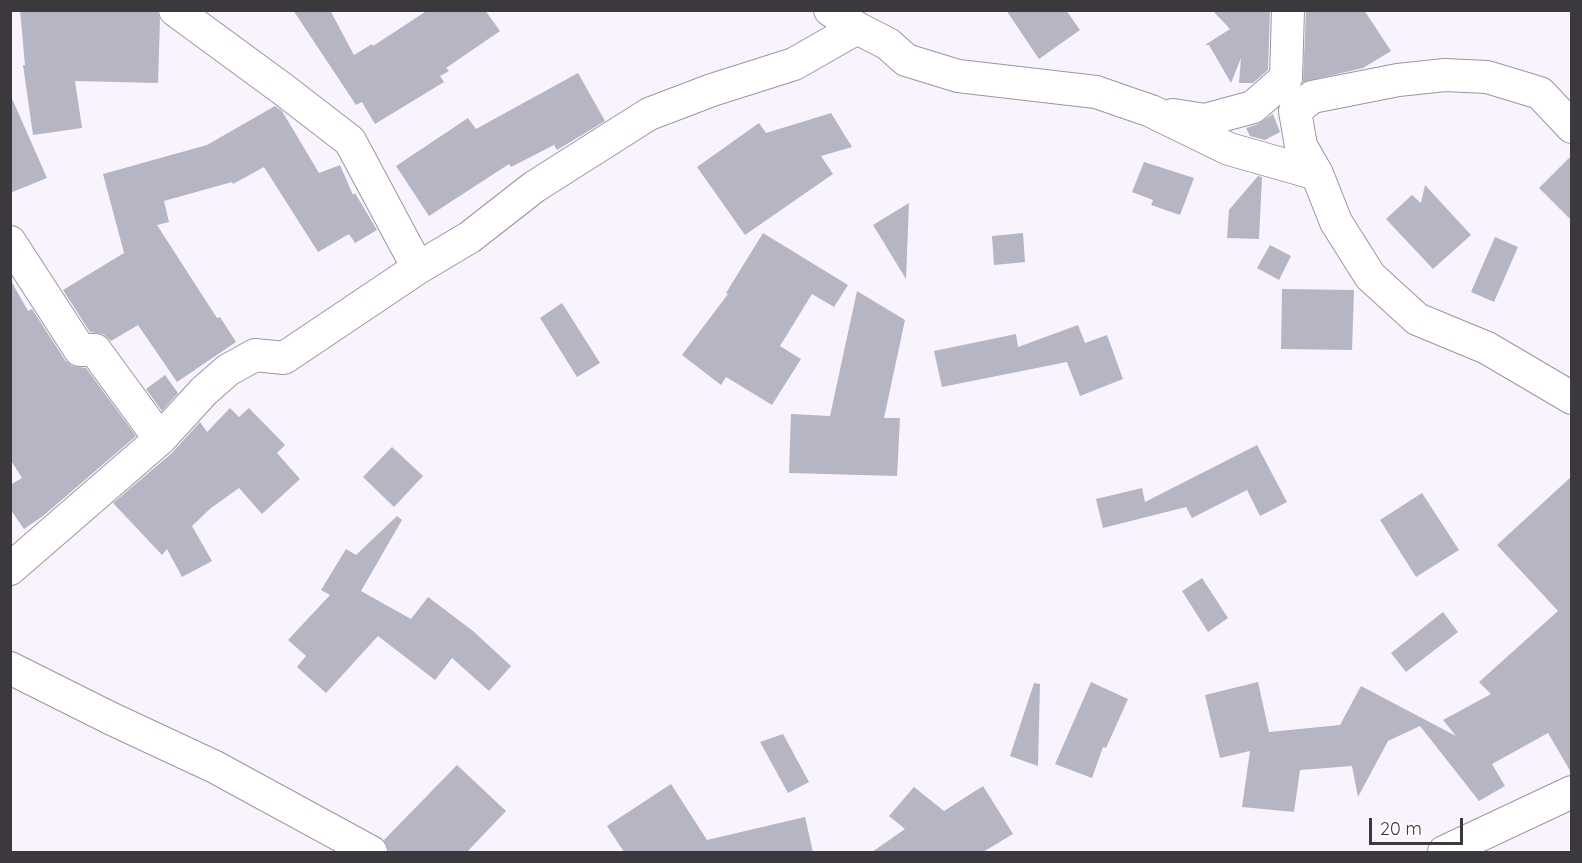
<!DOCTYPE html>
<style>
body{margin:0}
#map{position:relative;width:1582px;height:863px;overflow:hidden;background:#f9f3fe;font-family:Quicksand,sans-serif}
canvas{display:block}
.frame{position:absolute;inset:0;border:12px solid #3b383e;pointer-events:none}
.scale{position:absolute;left:1369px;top:818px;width:94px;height:27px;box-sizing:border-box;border:3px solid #3b383e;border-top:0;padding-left:8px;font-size:18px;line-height:21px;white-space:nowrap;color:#3b383e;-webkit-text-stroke:4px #fff;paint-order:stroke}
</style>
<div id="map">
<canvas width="1582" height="863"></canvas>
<div class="frame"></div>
<div class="scale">20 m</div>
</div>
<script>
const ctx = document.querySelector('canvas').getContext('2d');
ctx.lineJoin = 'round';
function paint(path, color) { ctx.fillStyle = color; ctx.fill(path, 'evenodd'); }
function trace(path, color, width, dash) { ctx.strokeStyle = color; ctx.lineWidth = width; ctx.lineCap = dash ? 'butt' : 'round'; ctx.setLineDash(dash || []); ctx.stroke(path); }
paint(new Path2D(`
 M20,10h137l3,9 -2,64 -83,-2 7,47 -49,7 -10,-70h2z
 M293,10h37l24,45 18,-11 1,2 55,-36h57l15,21 -54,37 3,3 -9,5 4,6 -69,42 -13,-22 -6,3z
 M1006,10h60l14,20 -41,29z
 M1212,10h58l-2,60 -15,13h-14l2,-25 -10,25 -22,-38h-4l25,-16z
 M1306,10h58l27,41 -28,17 -60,14z
 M578,73l27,48 -48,29 -3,-5 -43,22 -2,-3 -80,52 -33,-50 72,-48 8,11z
 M10,94l37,84 -37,15z
 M275,106l7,5 37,62 21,-8 13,30 2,-2 22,37 -22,13 -6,-9 -31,18 -54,-85 -31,17 -1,-2 -68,19 5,21 -12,3 60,93 3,-1 16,25 -59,40 -39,-57 -27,16 -8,-7 -13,-2 -27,-42 61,-37 -21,-79 104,-29z
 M831,113l21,34 -31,9 12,18 -88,61 -48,-68 62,-44 7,10z
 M1273,114l7,18 -15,8 -15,-4 -4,-8 12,-4z
 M1572,155v66l-33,-33z
 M1144,162l50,16 -14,37 -29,-10 2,-5 -21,-8z
 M1258,176l4,1 -3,62 -32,-1 2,-28z
 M1425,185l46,50 -38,34 -47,-50 26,-24 9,8z
 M909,203l-3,76 -33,-54z
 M763,233l85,52 -14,22 -22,-13 -32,52 21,13 -29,46 -46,-28 -5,8 -39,-30 46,-61 -2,-1z
 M1023,233l2,29 -31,3 -2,-29z
 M1495,237l23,10 -24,55 -23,-10z
 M1270,245l21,11 -12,24 -22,-12z
 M10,279l18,32 4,-2 33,51 7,6 14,2 50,68 -93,80 -19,13 -14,-20v-24l12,-7 -12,-19z
 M1282,289l72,1 -2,60 -71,-1z
 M857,291l48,29 -21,98h16l-3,58 -108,-3 2,-59 39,2z
 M562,303l38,60 -23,14 -37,-59z
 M1078,325l7,18 22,-8 16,44 -43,17 -13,-34 -125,25 -8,-36 82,-17 2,13z
 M165,375l13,18 -16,18 -16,-22z
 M230,408l9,9 10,-9 36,37 -8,8 23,26 -38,35 -23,-26 -28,20 -19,18 20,35 -30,16 -15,-28 -5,6 -49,-52 59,-50 28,-31 7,10z
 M1257,445l30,57 -27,14 -13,-26 -55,28 -6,-11 -83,21 -7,-29 46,-11 3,14z
 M392,447l31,29 -29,31 -31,-30z
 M1572,476v298l-24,-41 -56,31 13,22 -26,15 -59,-75 -32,15 -30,56 -6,-31 -52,4 -6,42 -52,-5 8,-56 -30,7 -15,-63 53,-13 11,50 71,-7 21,-39 95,50 -13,-16 48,-26 -12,-12 79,-71 -61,-66z
 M1422,493l37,57 -43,27 -36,-57z
 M397,516l5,4 -41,71 50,28 17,-22 45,34 38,35 -22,25 -37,-33 -17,22 -57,-44 -52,57 -29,-26 9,-11 -18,-16 42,-45 -9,-5 25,-41 10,6z
 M1202,578l26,40 -20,14 -26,-41z
 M1443,612l15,20 -52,40 -15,-19z
 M1091,682l37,17 -22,49 -3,-1 -11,31 -37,-14z
 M1034,683l6,1 -2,82 -28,-10z
 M783,734l26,48 -21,11 -28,-51z
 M457,765l49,46 -39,41h-78l-5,-12z
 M671,784l36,56 98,-23 8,35h-189l-17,-26z
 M983,786l30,48 -30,18h-111l33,-23 -16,-13 25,-29 30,24z`), '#b6b5c4');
const street = new Path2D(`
 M175,10l109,80 66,51 68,127
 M830,10l27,18
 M1173,115l32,5 48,-13 33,-29 2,-68
 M1317,174l-16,-28 -6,-35 17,-14 86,-17 47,-5 42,2 53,16 32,34
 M10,242l70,108h15l65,89
 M10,569l150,-130 44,-48 24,-21 27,-15 29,3 134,-90 52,-31 64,-50 115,-73 63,-24 82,-26 63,-36 31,16 18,16 52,16 138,16 55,19 78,38 88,25 19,48 34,54 47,43 70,29 85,50
 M10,668l102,51 103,48 156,85
 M1444,852l128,-60`);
trace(street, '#9c95a2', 34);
trace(street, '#fff', 32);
</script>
